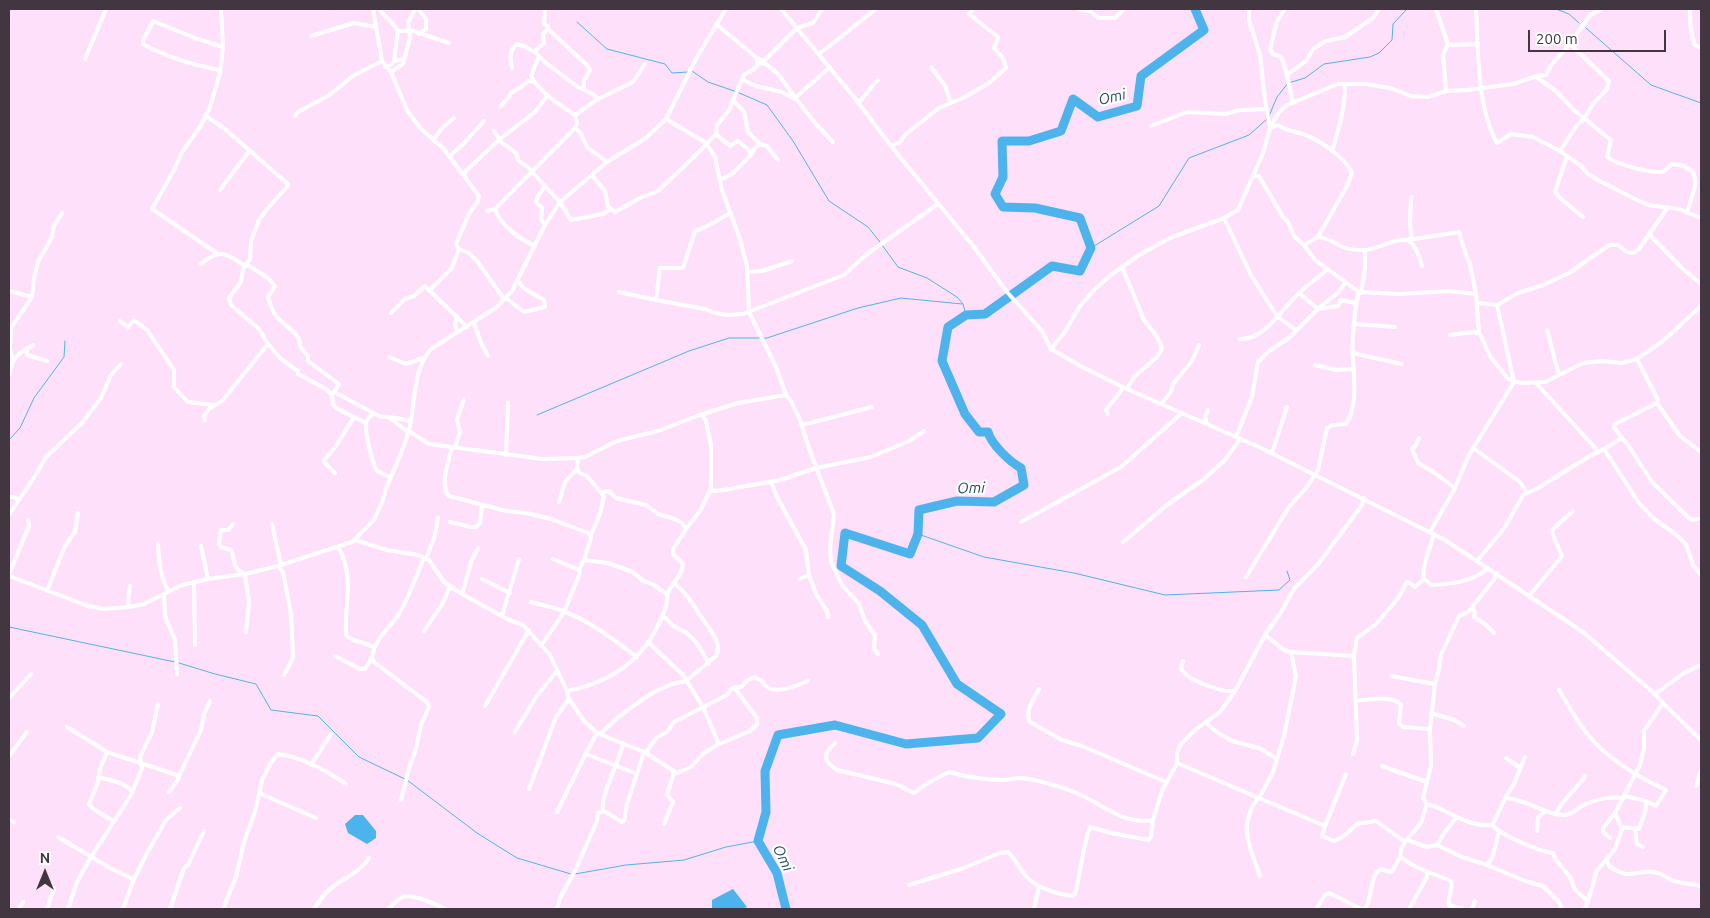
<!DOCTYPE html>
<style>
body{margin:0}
#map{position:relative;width:1710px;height:918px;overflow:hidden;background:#ffe0fb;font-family:Ubuntu,sans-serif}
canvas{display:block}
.frame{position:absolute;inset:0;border:10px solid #423641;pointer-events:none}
.north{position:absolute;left:20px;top:848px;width:50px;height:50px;-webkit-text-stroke:4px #fff;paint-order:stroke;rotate:0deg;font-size:14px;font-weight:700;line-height:20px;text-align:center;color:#423641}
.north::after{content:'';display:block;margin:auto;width:18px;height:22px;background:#423641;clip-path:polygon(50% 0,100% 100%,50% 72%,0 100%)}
.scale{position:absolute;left:1528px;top:30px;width:138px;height:22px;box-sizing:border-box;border:2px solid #423641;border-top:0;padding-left:6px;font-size:15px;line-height:18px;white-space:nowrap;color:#423641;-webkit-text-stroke:4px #fff;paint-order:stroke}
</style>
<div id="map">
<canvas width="1710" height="918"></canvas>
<div class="frame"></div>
<div class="north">N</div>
<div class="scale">200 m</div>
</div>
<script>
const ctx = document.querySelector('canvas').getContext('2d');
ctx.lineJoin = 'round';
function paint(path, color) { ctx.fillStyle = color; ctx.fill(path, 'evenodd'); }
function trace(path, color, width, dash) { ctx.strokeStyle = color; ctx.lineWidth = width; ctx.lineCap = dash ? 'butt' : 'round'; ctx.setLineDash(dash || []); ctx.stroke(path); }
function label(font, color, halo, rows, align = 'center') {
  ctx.font = font + ' Ubuntu,sans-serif'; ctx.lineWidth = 4.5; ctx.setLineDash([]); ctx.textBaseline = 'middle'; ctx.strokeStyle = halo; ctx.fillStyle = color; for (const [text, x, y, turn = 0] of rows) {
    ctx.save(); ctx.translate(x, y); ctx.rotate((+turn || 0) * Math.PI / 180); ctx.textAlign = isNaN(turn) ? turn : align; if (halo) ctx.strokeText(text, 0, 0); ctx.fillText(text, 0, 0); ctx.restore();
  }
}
paint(new Path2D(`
 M355,815h8l13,16v7l-9,6 -19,-11 -3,-9z
 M733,889l14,18 -5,2h-30v-9z`), '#4db3ec');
trace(new Path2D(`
 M1556,9l13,5 10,9
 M577,22l30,27 58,15 7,9 16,-1
 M1586,28l65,57 50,18
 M692,71l16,11 29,10 30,13 26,36 36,60 39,26 12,15
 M1269,116l8,-19 11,-14 17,-5 19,-14 46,-7 9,-4 13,-13 1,-16 14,-15
 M882,245l16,22 29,11 30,19 6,7 3,11
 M1091,248l68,-42 30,-48 60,-23 18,-16
 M537,415l152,-64 40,-13h38l91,-30 43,-10 61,6
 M9,440l11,-12 14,-30 30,-41 1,-16
 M918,534l66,23 90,16 91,22 114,-5 11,-10 -3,-9
 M9,627l166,35
 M179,663l36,11 41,10 15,26 47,6 41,41 48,23 70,53 40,25 54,16
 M575,874l51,-9 58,-5 42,-13 32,-6`), '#4db3ec', 1);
trace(new Path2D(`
 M786,909l-9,-36 -19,-32 8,-29 -1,-41 13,-36 57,-10 71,19 72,-6 23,-24 -44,-30 -35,-59 -42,-34 -39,-25 4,-33 65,21 8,-20 1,-24 38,-9 37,1 30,-17 -3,-17c-11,-6 -30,-24 -33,-36h-9l-14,-18 -23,-53 6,-34 18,-12 19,-1 67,-48 28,5 11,-23 -11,-30 -45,-10 -32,-1 -8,-13 8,-17 -1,-36h27l32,-10 12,-32 25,18 39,-11 4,-30 63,-46 -9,-21`), '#4db3ec', 9);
trace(new Path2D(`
 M373,9l9,52 9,11 16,38 14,19 22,19 21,28
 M379,9c6,8 14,13 19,22l-4,30
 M418,9l8,10v10l-7,5
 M781,9l73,88 37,49 83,101 33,45 35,39 9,18 33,19 43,21 132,58 186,93 138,92 72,62 8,9 38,37
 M1078,9l12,2 9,7h16l8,-8
 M1249,9v11l11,35 5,45 5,28 8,-3c8,6 16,6 25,9 17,6 40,22 49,38l-4,12 -30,53
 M1285,9l-8,12 -7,28 3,5 8,3c7,14 8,31 12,46
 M1436,9l12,35 -5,11 3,36
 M1476,9c2,40 1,99 21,134l14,-9 22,3 27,14 21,15 7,8 10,6 35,18 15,7 31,4 22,9
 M1690,9c0,12 0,24 5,36l6,3
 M548,29l40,37 2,4 -6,11v8
 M398,31h15l36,12
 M311,36l43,-13 22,4
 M1448,44l4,1 26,-1
 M536,53v-3l8,-7 -1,-9 5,-5v-3l-4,-2 1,-15
 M819,54l57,-45
 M539,56l-8,20c9,17 29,29 44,39l23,-16 35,-17 12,-18
 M757,58l7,3 33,-33 16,-5 9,-14
 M85,59l21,-50
 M757,63l9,1 12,10 19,26
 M385,67l7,-3 2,-3 10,-2
 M931,67l15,20 4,15
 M512,68c-2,-9 -3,-18 5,-24l7,2 12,7 10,10 32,24 15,7 5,5
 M220,70c-27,-5 -52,-12 -77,-26v-3l10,-20 42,17 28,9
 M391,72l12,-8 7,-26 -2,-15 7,-14
 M1287,75l19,-14 7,-12 13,-8 19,-4 28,-19 6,-9
 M1536,77l20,14 18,19 37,30 -4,17c11,8 43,16 56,15l9,-8 12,2 9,6 3,11 -9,30
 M743,80l13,6 26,6 15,8 18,23 18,19
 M796,97l34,-30
 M733,100l11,12 4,20 12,12
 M858,103c8,-7 12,-16 20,-23
 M500,107l9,-10 2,-4 10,-6 7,-6 7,1
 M295,116l3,-4 30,-16 25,-20 29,-15
 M666,119l40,24 9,14 7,33 18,49 7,27 2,46 27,55 10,28 5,6 9,19 10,31 24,63 -4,34 1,14 11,23 17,19 6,17 10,14 -1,14 4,5
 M1151,126l36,-14 39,2 13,-4 28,-1
 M575,128l5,4 7,15 20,15
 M494,131l8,12 14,10 2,7 15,11
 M716,134l14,12 8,-5 11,9 2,5 -19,19 -12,6
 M433,140l10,-13 11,-9
 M891,146l8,-3 7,-9 33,-26 24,-10 26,-15 17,-15 -3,-10 -9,-10 4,-9v-2l-29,-23 4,-5
 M1332,151c7,-23 13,-42 13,-67
 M1560,151l17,-26 7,-6 9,-15 14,-15 2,-8 -39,-37
 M751,155l4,-7 5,-4 7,2 11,14
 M450,156l15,-14 19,-21
 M1567,156l-12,36 6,7 22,18
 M532,172l28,30 11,18 32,-6 8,-5
 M592,175l13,16 3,15 7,6 25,-14 18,-7 41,-39 17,-18 1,-9 13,-16 3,-9 11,-25 10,-6 3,-3v-8l-41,-34
 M1254,176h5l24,41 5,5 6,14 10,9 11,15 44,32 41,2 49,-3 27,3 3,39
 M220,190l30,-40
 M495,209c5,16 25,30 40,37
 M487,211l8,-2 80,-81 2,-5 -2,-8
 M1224,218l27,57 17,27 10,15 18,13
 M545,225l-4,-6 1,-11 -6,-6 2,-6 7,-10
 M1649,234l33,34 19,16
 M1409,239l3,-1 -2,-14 1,-27
 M1408,240l51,-8 7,23 4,9 6,30
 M1304,245l14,-8c11,1 16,6 25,10 5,2 14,3 19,3 16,1 29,-12 46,-10 8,6 11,15 14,26
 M218,254l-66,-45 22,-39 8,-18 18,-25 10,-20 10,-34 3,-26 -2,-38
 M201,264c19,-16 25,-11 44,2
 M246,264l22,14 7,8 -7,11c2,5 3,11 6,16 6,12 27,18 26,33l8,10v5l31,23 -5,8 45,24 17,2 14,3
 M1122,267l22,53 12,15 6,12 -1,4 -4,6 -23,20 -7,12
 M748,272l14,-1 30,-10
 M9,291l23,6
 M429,291l23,-23 7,-19
 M619,292l37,8 4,-32h23l12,-37c14,-4 23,-12 36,-18
 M1299,293l19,16 20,-3 3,-6 15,3
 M1361,293l4,-25v-17
 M506,298l18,14 21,-5 -1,-7 -19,-11 -7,-8
 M504,299l-27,-38 -8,-8 -10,-4 -3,-5 13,-30 9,-13 1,-5 -15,-20 1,-4 8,-8 27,-25 35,-27 13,-17
 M656,300l49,9 10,4 13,2 15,-1 101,-39 23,-21 71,-50
 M1477,303l20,2
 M391,313l14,-14 9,-3 11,-10 42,41
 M457,316l-2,9 3,7
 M120,321l8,6 6,-7 13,10 27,40v17l14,15 27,3
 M474,323l7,20 7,13
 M1355,324l40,3
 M1547,330l12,45
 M1450,335l24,-3 6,2 10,22 18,23 13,4 24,-1 38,-19 19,-2 20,2 15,-4 26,-18 38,-35
 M1239,339c27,1 43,-31 61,-47 9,-8 19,-15 28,-23
 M268,344l13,15 17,12v3l28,15 6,6 1,9 3,4 30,15
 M1051,349l13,-16 16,-27 15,-17 16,-14 28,-20 31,-17 54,-20 14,-8 25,-57 7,-25 9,-16 8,-7 51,-21h28l24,4 21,8 17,1 18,-6 22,-1 45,-6 24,-8 9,-1 6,-11 18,-20 20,-29 12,-6
 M27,350v5l20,6
 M1353,353l48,11
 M389,357l17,7 18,-6
 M13,361l-3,-13 1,-20 21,-31 2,-18 4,-17 14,-25 2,-11 8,-13
 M1315,365l21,5 18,-1
 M9,375l4,-14 6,-7 14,-9
 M1536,383l62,68
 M1657,403l23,33 21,16
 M1161,404l10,-12 2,-8 19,-23 7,-16
 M374,414c-4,2 -7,5 -8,9 -1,10 6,40 11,48l13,6
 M1108,414l-2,-4c5,-8 13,-14 17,-23
 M390,418l18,14
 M205,420l-1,-4 5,-7 13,-8 46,-57 -9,-15 -28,-24 -2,-7 12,-16 2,-13 7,-10 1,-18 8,-21 8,-11 20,-22 1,-3 -63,-55 -19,-13
 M1207,424l-2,-7 3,-7
 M802,425l70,-18
 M409,431l20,13 114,15 35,-1 7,-1 32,-16 41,-10 39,-15 41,-13 48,-8
 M1236,437l16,-40 6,-35 11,-11 20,-13 32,-32 17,-13 7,-10
 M1419,438l-3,7 -4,4 6,14 14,8 23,17
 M1622,438l6,7 24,37 37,36 4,2 5,-1
 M452,447c-3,14 -13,37 -3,49l57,15 20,2 25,6 37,14 3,2v3l-7,22 -5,10
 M455,447l5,-15 -3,-12 7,-21
 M1473,448l47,34 7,11
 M1604,449l18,-11 -8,-11 1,-3 42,-21 1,-3 -21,-41
 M1272,453l15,-46
 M506,455l2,-52
 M577,469l3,4 7,3 17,20 -4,18 -9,21
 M335,473l-10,-10 -1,-3 12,-14 18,-29
 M771,482l6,15 29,53 3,25 -10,4
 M711,489l3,2 10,-1 56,-10 36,-12 55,-11 38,-16 15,-10
 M9,497h5l5,3
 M559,502l6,-20 12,-13 1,-11
 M9,515l28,-42 9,-16 36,-34 19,-25 10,-23 10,-11
 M450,522l21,5h5l4,-4 2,-18
 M1021,522l100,-55 61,-54
 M233,524l-5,6h-7l-2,14 2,3 10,3c6,13 -1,16 14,24l4,28 -3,30
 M272,524l9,41
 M686,529l14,-18 11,-22v-44l-5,-24 -4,-7
 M1430,532l25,-44 14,-33 45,-73 -17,-77 21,-12 25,-8 26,-12 40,-28h9l9,7 6,1 6,-4 29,-42
 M355,540l32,10 31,5 11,5 15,22 18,12 47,26 14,5 27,30 17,36 2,8 15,22 13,12 47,19 33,21 14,-6 13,-14 13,-8 1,-3 -14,-33 -20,-33 -35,-33
 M1123,542l44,-37 37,-26 21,-19 15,-21
 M158,544c1,17 2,33 11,48
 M201,546l7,33
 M339,548c16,31 5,55 7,87l5,4 24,8
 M426,559l9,-24 3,-17
 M584,560l24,3 25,9 9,8 12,5 14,10
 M1478,560l27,-33 18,-32 15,-7 52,-32 14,-7 35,54 15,16 20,14 12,11 7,21 8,10
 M278,566l5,6 8,42 2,44 -9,17
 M9,574l20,-48 -1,-6
 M809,575l7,19 11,17 1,6
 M9,576l79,30 16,3 25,-2 15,-3 38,-19 26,-6 37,-5 33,-8 74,-24 22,-22 9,-20 2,-9c8,-20 19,-41 24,-61 7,-28 3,-59 22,-81l66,-42 15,-16 33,-66 15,-23 47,-40 39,-24 20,-19 31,-62 29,-48
 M1246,577l43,-70 17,-19 12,-18 9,-42 6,-3 13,-1c12,-19 8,-44 7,-65 -2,-14 2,-55 6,-67
 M482,579l28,14
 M1424,579l8,6c20,-1 41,-3 56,-17
 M1424,579c-3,-13 7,-32 10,-45
 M194,582l1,63
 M47,591l18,-45 10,-14 3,-19
 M164,594l1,22 10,24 2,34
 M462,594l10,-34 6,-12
 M1529,596l33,-40 -9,-21 -1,-5 21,-19
 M531,602c9,3 18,4 27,7 29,10 54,29 79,48
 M129,607l-1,-6 2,-15
 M502,616l17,-57
 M661,618h5c8,10 9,9 19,14 11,7 18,21 24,32
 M424,631l19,-28 7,-17
 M1494,633l-9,-9 -11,-7 1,-5 -3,-5 21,-26 4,-8
 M1265,635l19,15 7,2 63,4
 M541,646l23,-34 16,-39 -1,-3 -26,-11
 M1291,652l5,24 -12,60 -11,36 -14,26 66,28 -3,10 12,5 10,-5 13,-12 19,-3 29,21 16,-19 6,-19c23,6 38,23 65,21l2,-3 11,-24c19,0 43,18 60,17 9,-1 13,-8 21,-11 13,-5 24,-8 38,-6
 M335,656l25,13h5l7,-12
 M1183,661l-2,7c4,12 42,25 54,23
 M1391,676l44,8
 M1039,689c-5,10 -15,22 -9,33l32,18 20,6 84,36
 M1559,690c9,15 18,32 30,46 20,24 49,41 77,54l-10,16 -10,-5
 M567,691c51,-10 83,-37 99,-85 1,-4 1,-8 2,-12 2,-11 14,-16 15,-30l-10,-10v-5l13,-20 -4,-6 -7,-4 -17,-5 -12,-9 -30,-7 -7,-7 -6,1
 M1655,694l29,-21 17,-8
 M9,698l22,-24
 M1356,701c13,-1 33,-6 45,3l-2,19 4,4 27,2
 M485,706l44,-76
 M1431,713l23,7 10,6
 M1205,722l12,10 15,9 27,7 18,11
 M67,727l40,25 70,23 2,3 -10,14
 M515,732l21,-35 21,-26
 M600,734l16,-15 20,-15 18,-12 18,-8 14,-3 30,-25c7,-13 -7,-27 -14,-38 -9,-13 -14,-24 -27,-34
 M835,743c-12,11 -13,17 2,27l59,14 18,9 12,-9 23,-12c18,5 35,8 54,8 6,0 12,-2 19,-2 17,2 36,8 52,14 26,10 49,34 79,28
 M717,745l33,-14 7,-7v-6l-23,-31
 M107,752l-7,17 -2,13 -9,22 3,4 21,13
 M1353,754l4,-14 -3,-84 3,-18 19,-14 23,-27 7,-14 2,-1 7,5 9,-8
 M9,756l18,-24
 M584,756l2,-2 51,20
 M1506,758l14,10
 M1177,763l82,35c-4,3 -5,5 -7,10 -12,24 0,44 8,68
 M311,765l20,-31
 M1382,766l45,16
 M179,776l22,-46 3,-16 6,-13
 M98,777c12,3 26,5 35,15
 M1696,786l5,-15
 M529,789l27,-72 13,-18
 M259,793l57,25
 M1505,798l9,-14 11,-27
 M401,800l9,-35 6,-16 5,-24 8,-18 -2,-5 -53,-40 -2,-5c3,-20 19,-29 28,-45 10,-17 16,-36 24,-54
 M1427,804l-4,-6 8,-32 -1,-37 5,-45 4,-15 2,-14 18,-39 9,-4 4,-5
 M603,811c-3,-17 17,-49 20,-68
 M557,812l30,-61 10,-18
 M1556,813c8,-15 20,-23 29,-37
 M9,820l5,2
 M664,824l9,-22 -6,-7c2,-8 6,-15 6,-23
 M1492,825c7,9 48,27 61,28l3,7 14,17 5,13 13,11
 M1325,826l21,-52
 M1622,827l17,2c3,-10 8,-17 7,-28l-21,-5
 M1635,829l2,15 6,3
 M1537,831l1,-14 8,-6
 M58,837l52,31 21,10 2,3
 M1610,838l-7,-6v-4l12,-15
 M1407,840l20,7 10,-2 25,12 25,8 38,16 18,5 16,16 3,7
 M1405,842l-4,7 -1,8 16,10 35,14c3,8 -4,15 -2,24l13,4
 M1437,845l8,-13 11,-14
 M1607,861l2,5c24,17 28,1 48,7 5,1 9,4 14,7 5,3 23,4 30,6
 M1487,865l5,-7 7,-26
 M909,885l52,-16 39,-16 8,-1c7,7 11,15 17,23 11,13 32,19 48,21l2,-2c6,-22 7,-45 15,-67l21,6 38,7 2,-3 2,-17 9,-29 15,-28v-10l4,-9 14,-14 25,-18 15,-21 30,-56 15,-21 14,-25 25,-26 43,-58 2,-7
 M19,909l4,-7
 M47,909l7,-21
 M68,909l9,-27 14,-25 40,-62 11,-27 -2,-11 12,-25 6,-28
 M123,909l10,-28 14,-28 19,-33 14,-12
 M170,909l14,-41 4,-3 16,-34
 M223,909l13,-32 8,-35 11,-30 7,-31 8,-17 8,-10c23,3 49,17 68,30
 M314,909c6,-9 12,-18 21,-24 13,-9 25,-13 34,-27
 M388,909c5,-4 10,-10 15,-12 8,-4 35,8 42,12
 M557,909l3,-11 16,-29 21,-48 1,-8 6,-2 18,11 2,-1 3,-17 17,-52 3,-1 9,-13 11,-6 7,-10 53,-27 5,-7 9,-1 7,-7 6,-3 8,4c8,17 33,5 46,0
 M1034,909l5,-22
 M1316,909l9,-14 4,-2 32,16h4c8,-11 4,-34 16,-40l10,3 2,-2 7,-13
 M1409,909l18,-32v-6
 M1472,909l3,-8
 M1585,909l7,-20 4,-17 19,-23 7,-20 -7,-16 25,-48 4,-17v-17l19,-28`), '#fff', 4);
label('italic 15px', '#234d65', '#fff', [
 ["Omi",1112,97,-13],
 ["Omi",971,488,-1],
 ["Omi",783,858,64]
]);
</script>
